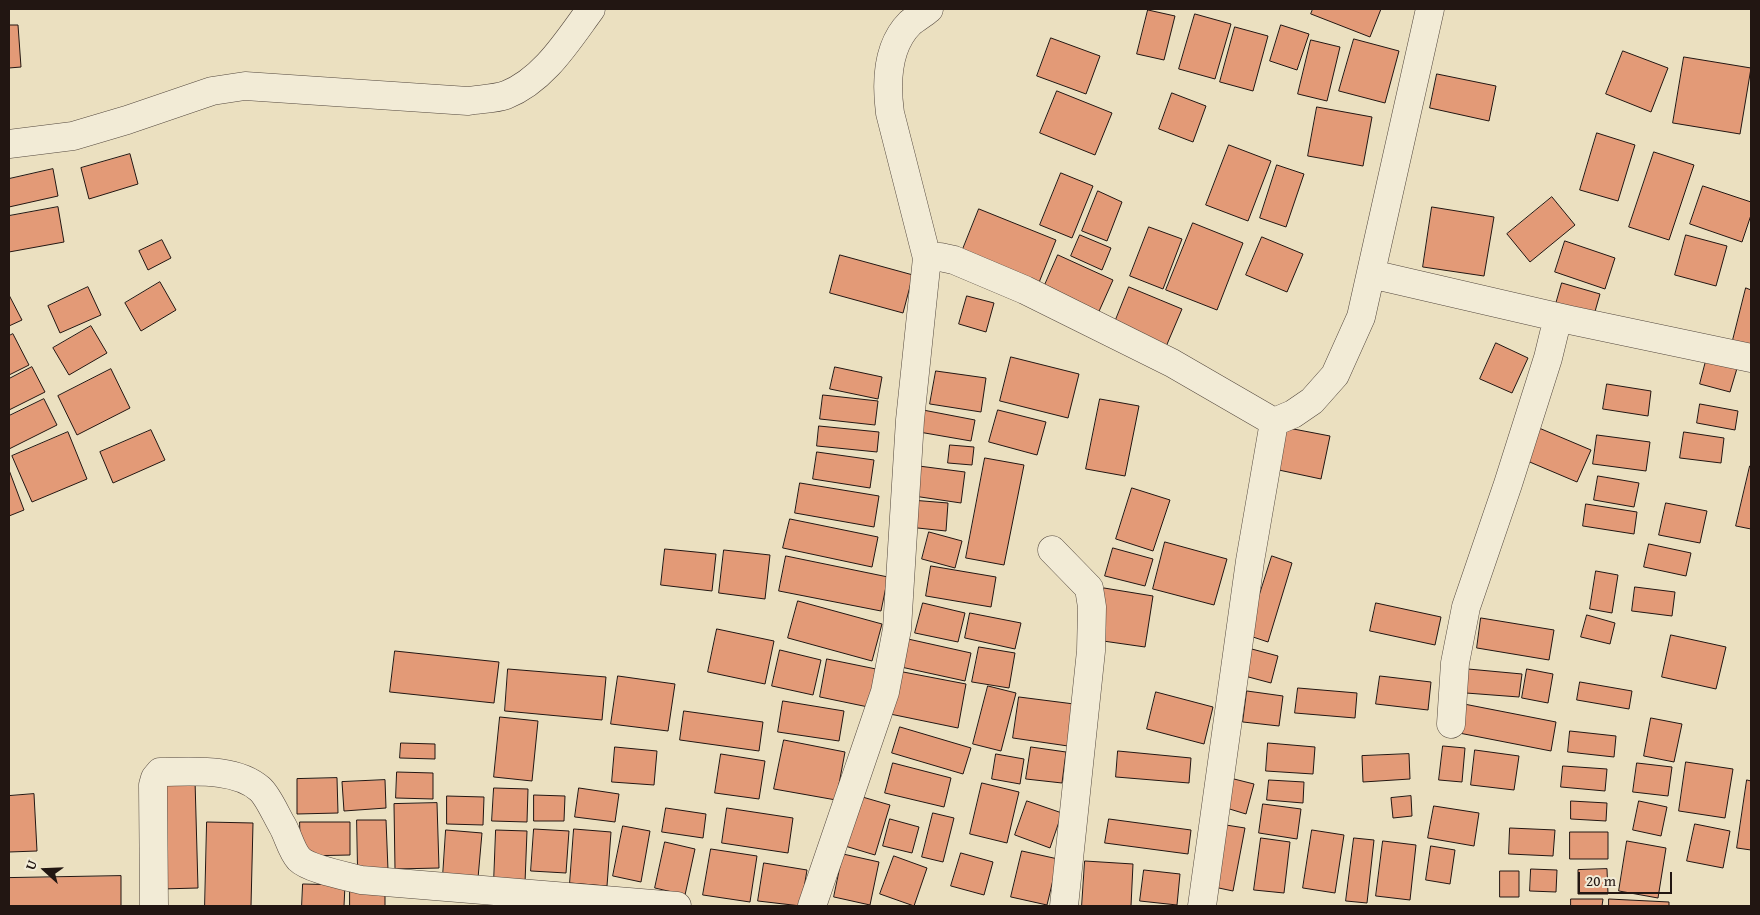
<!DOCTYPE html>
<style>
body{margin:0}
#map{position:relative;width:1760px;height:915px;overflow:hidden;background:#ebe0c0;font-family:"Gentium Book Plus",serif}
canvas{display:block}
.frame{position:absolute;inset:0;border:10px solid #221612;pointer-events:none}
.north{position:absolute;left:20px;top:845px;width:50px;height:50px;-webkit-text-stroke:4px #f2ebd6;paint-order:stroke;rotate:290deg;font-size:14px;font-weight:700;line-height:20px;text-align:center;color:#221612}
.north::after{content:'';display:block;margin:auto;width:18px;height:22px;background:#221612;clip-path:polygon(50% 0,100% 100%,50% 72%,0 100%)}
.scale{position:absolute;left:1578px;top:872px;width:94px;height:22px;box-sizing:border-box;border:2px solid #221612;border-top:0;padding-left:6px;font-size:15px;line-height:18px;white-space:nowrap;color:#221612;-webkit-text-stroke:4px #f2ebd6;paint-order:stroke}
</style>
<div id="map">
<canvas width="1760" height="915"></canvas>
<div class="frame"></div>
<div class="north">U</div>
<div class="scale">20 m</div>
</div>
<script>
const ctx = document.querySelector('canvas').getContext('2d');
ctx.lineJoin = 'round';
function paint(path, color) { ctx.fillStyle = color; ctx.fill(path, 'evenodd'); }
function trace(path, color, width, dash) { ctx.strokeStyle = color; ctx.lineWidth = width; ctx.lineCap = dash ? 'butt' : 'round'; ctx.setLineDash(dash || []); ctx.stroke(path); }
const building = new Path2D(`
 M1313,9h68l-11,28 -59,-23z
 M1148,10l27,6 -11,44 -27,-6z
 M1195,14l36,10 -16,55 -36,-10z
 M9,25h9l3,42 -12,1z
 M1281,25l28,9 -12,36 -27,-9z
 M1235,27l33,9 -15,55 -33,-9z
 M1051,38l49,18 -14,38 -49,-18z
 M1354,39l45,12 -14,52 -46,-12z
 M1311,40l29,7 -13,54 -29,-7z
 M1623,51l45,17 -17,44 -45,-18z
 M1684,57l67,11 -11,66 -67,-11z
 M1437,74l59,12 -7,35 -59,-13z
 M1057,91l55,22 -17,42 -55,-22z
 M1172,93l34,13 -13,36 -34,-13z
 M1317,107l55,10 -9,49 -55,-10z
 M1597,133l38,12 -17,56 -38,-11z
 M1229,145l42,16 -23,60 -42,-16z
 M1654,152l40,13 -25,75 -40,-13z
 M130,154l8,30 -49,15 -8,-31z
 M1277,165l27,9 -18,53 -26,-9z
 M53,169l5,27 -49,11v-28z
 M1061,173l32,13 -21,52 -32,-13z
 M1703,186l48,16v13l-9,27 -52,-18z
 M1098,191l24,11 -15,39 -25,-10z
 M1552,197l23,28 -45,37 -23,-28z
 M58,207l6,35 -55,10v-36z
 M1432,207l62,10 -10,59 -61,-9z
 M979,209l77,31 -18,45 -77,-31z
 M1193,223l50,20 -26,67 -51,-20z
 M1149,227l33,12 -19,50 -33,-13z
 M1080,235l31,13 -9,22 -31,-14z
 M1686,235l41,11 -11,40 -41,-11z
 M1262,237l41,17 -16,38 -41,-17z
 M162,240l9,18 -23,12 -9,-19z
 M1565,241l50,17 -10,31 -50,-17z
 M840,255l73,20 -10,38 -73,-20z
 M1058,255l55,25 -17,38 -55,-24z
 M160,282l16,28 -35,21 -16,-28z
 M1562,283l38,11 -6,21 -38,-11z
 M88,287l13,28 -41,18 -12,-27z
 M1129,287l53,22 -17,40 -52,-22z
 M1746,288l5,2v59l-19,-5z
 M9,295l13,25 -13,6z
 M967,296l27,7 -8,29 -27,-8z
 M91,326l16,27 -38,22 -16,-27z
 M13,334l16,31 -20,10v-39z
 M1496,343l32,15 -16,35 -32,-14z
 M1011,357l68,17 -11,44 -68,-17z
 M1707,357l31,8 -8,27 -30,-8z
 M32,367l13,25 -36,18v-31z
 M835,367l47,10 -4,22 -48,-10z
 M111,369l19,39 -53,27 -19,-39z
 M936,371l50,7 -5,34 -51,-8z
 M1607,384l44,7 -3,25 -45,-7z
 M823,395l55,6 -3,24 -55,-6z
 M44,399l13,26 -48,24v-33z
 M1100,399l39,7 -14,70 -39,-7z
 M1700,404l38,7 -3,19 -38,-7z
 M923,410l52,10 -4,21 -52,-9z
 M998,410l48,12 -9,33 -48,-13z
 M819,426l60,6 -2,20 -60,-6z
 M1283,427l47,9 -9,43 -47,-10z
 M1539,428l52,22 -14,32 -52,-22z
 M151,430l14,30 -52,23 -13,-31z
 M68,432l19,47 -55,23 -20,-46z
 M1684,432l40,6 -3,25 -41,-5z
 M1597,435l53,7 -4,29 -53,-7z
 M950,445l24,2 -2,18 -24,-2z
 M817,452l57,8 -4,28 -57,-9z
 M985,458l39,7 -20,100 -38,-7z
 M911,465l54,7 -4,31 -54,-8z
 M1750,466h1v63l-15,-3z
 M9,470l15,40 -15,6z
 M1598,476l41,7 -5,24 -40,-7z
 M800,483l79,13 -5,31 -79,-14z
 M1132,488l38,12 -17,51 -37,-12z
 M911,500l37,3 -2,28 -38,-4z
 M1666,503l41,8 -7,32 -41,-8z
 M1586,504l51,8 -3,22 -51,-8z
 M790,519l88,18 -6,30 -89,-19z
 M929,532l33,9 -7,27 -33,-9z
 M1165,542l62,17 -13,46 -61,-16z
 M1649,544l42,9 -5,23 -42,-9z
 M1113,548l40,11 -8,27 -40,-10z
 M665,549l51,5 -4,37 -51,-6z
 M724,550l46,5 -5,44 -46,-6z
 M786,556l102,21 -7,34 -102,-20z
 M1272,556l20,7 -24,79 -21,-7z
 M931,566l65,11 -5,30 -65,-11z
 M1596,571l22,4 -6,38 -22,-4z
 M1635,587l40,5 -3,24 -40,-5z
 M1104,588l49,8 -8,51 -49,-7z
 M798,601l84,23 -10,37 -84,-23z
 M923,603l42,10 -7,29 -43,-9z
 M1376,603l65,14 -6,28 -65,-14z
 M970,613l51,10 -6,26 -50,-11z
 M1587,615l28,8 -5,21 -29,-7z
 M1481,618l73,12 -5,30 -72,-12z
 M717,629l57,12 -9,43 -57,-12z
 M1671,635l55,12 -10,42 -54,-12z
 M908,639l63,14 -6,28 -64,-14z
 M979,647l36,6 -6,35 -37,-6z
 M1248,648l30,8 -7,27 -30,-8z
 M780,650l41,10 -8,35 -41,-9z
 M395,651l104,11 -5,41 -104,-11z
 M827,659l54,11 -8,38 -53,-11z
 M508,669l98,8 -4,43 -97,-9z
 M1468,669l54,5 -3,23 -53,-4z
 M1527,669l26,5 -5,29 -26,-5z
 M898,671l68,13 -8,44 -68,-14z
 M618,676l57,8 -7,47 -57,-7z
 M1380,676l51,6 -3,28 -52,-6z
 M1580,682l52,9 -3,18 -52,-9z
 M988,686l28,7 -15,58 -28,-7z
 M1298,688l59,5 -2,25 -60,-5z
 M1247,691l36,5 -4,30 -36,-4z
 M1156,692l57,15 -9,37 -57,-15z
 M1019,697l55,7 -6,42 -55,-8z
 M783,701l61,10 -5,30 -61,-9z
 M1464,704l92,18 -5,29 -92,-18z
 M684,711l79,11 -4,29 -79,-11z
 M500,717l38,4 -6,60 -38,-4z
 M1651,718l31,6 -8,38 -30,-6z
 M900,727l71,21 -8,26 -71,-21z
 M1570,731l46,5 -2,21 -46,-5z
 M784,740l61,12 -9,48 -62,-11z
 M401,743l34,1v15l-35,-1z
 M1268,743l47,4 -2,27 -47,-3z
 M1443,746l22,2 -3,34 -23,-2z
 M615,747l42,4 -3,34 -42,-3z
 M1031,747l35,5 -4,31 -36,-4z
 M1475,750l44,6 -5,34 -43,-5z
 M1118,751l73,7 -2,25 -73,-6z
 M721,754l44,7 -6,38 -44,-6z
 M996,754l28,5 -4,25 -28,-5z
 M1409,754l1,25 -47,3 -1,-26z
 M1686,762l47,7 -8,49 -46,-7z
 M893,763l58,15 -7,29 -59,-14z
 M1637,763l35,4 -4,29 -35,-4z
 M1563,766l44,3 -2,22 -44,-4z
 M397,772l36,1v26l-37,-1z
 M337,778l1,35 -41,1v-35z
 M1230,778l24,6 -8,30 -23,-7z
 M195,780l3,108 -37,1 -2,-107z
 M385,780l1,28 -42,3 -2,-29z
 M1269,780l35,2 -1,21 -36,-3z
 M1747,780l4,1v69l-14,-2z
 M982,783l37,9 -12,51 -37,-9z
 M494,788l34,1 -1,33 -35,-1z
 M579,788l40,6 -4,28 -40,-5z
 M34,794l3,57 -28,1v-56z
 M534,795l31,1 -1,25h-30z
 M447,796l37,1 -1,28 -36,-1z
 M859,796l31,9 -15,50 -30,-9z
 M1411,796l1,20 -19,2 -2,-20z
 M1027,801l35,12 -12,35 -35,-13z
 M1571,801l36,2 -1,18 -35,-2z
 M1639,801l28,6 -6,29 -28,-6z
 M437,803l2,65 -44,1 -1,-65z
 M1263,804l38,5 -4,30 -38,-6z
 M1434,806l45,7 -5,33 -46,-8z
 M666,808l40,6 -3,24 -41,-6z
 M727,808l66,10 -5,35 -66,-10z
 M933,813l21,5 -11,44 -21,-5z
 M890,819l29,8 -7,26 -29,-7z
 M1109,819l82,11 -3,24 -83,-11z
 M357,820h29l2,50 -30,2z
 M207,822l46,1 -2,83h-46z
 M300,822h50v33l-49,1z
 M1695,824l35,7 -7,37 -36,-7z
 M1226,825l19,3 -12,63 -19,-4z
 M623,826l27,5 -9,51 -28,-6z
 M1510,828l45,2 -2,26 -44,-2z
 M534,829l35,2 -3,42 -35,-2z
 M574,829l37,3 -4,54 -37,-3z
 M446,830l36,3 -4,45 -35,-2z
 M496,830l31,1 -2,52 -31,-1z
 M1312,830l32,5 -9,58 -32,-5z
 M1570,832h38v27h-38z
 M1261,838l29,4 -6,51 -30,-3z
 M1354,838l20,2 -7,63 -21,-2z
 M1383,841l33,4 -6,55 -34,-4z
 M1627,841l39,7 -8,50 -39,-7z
 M665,842l30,7 -10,46 -30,-7z
 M1431,846l24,4 -5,34 -24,-4z
 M711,849l46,7 -7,46 -47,-7z
 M1022,851l36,8 -11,46 -36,-8z
 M961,853l32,9 -9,33 -33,-9z
 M843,854l36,8 -9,43 -36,-8z
 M894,856l33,12 -13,38 -34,-12z
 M1085,861l48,3 -2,42h-49z
 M764,863l43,7 -6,36 -43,-5z
 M1531,869l26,1 -1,22 -26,-1z
 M1607,869l1,25h-30v-24z
 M1144,870l36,4 -3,31 -37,-4z
 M1500,871h19v26h-19z
 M121,876v30h-112v-28z
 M303,884l42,1 -1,21h-42z
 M350,890l35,2v14h-35z
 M1571,899h32l-1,7h-31z
 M1609,899l60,3v4h-60z`);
paint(building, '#e39a77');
trace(building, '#221612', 1);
const minor = new Path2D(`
 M9,144l64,-8 54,-16 85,-29 33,-5 223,15c11,-2 27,-2 38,-6 38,-15 62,-55 85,-86
 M927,258l13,-1 14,3 71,30 147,73 102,59
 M1371,274l199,46 181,38
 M1052,550l37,38 3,19 -1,44 -27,255
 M1451,724l4,-61 11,-56 42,-123 40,-126 10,-41
 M154,906l-1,-121 2,-7 5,-6c30,0 75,-5 100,17 8,7 16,26 22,36 6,10 9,25 17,34 10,10 47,17 62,21l316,26
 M812,906l73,-214 12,-63 13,-209 17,-162 -37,-145c-4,-30 -4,-66 20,-90 6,-5 13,-9 19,-14
 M1202,906l48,-345 24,-139 19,-8 19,-13 23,-26 26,-58 69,-308`);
trace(minor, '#54483e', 29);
trace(minor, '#f2ebd6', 28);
</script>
